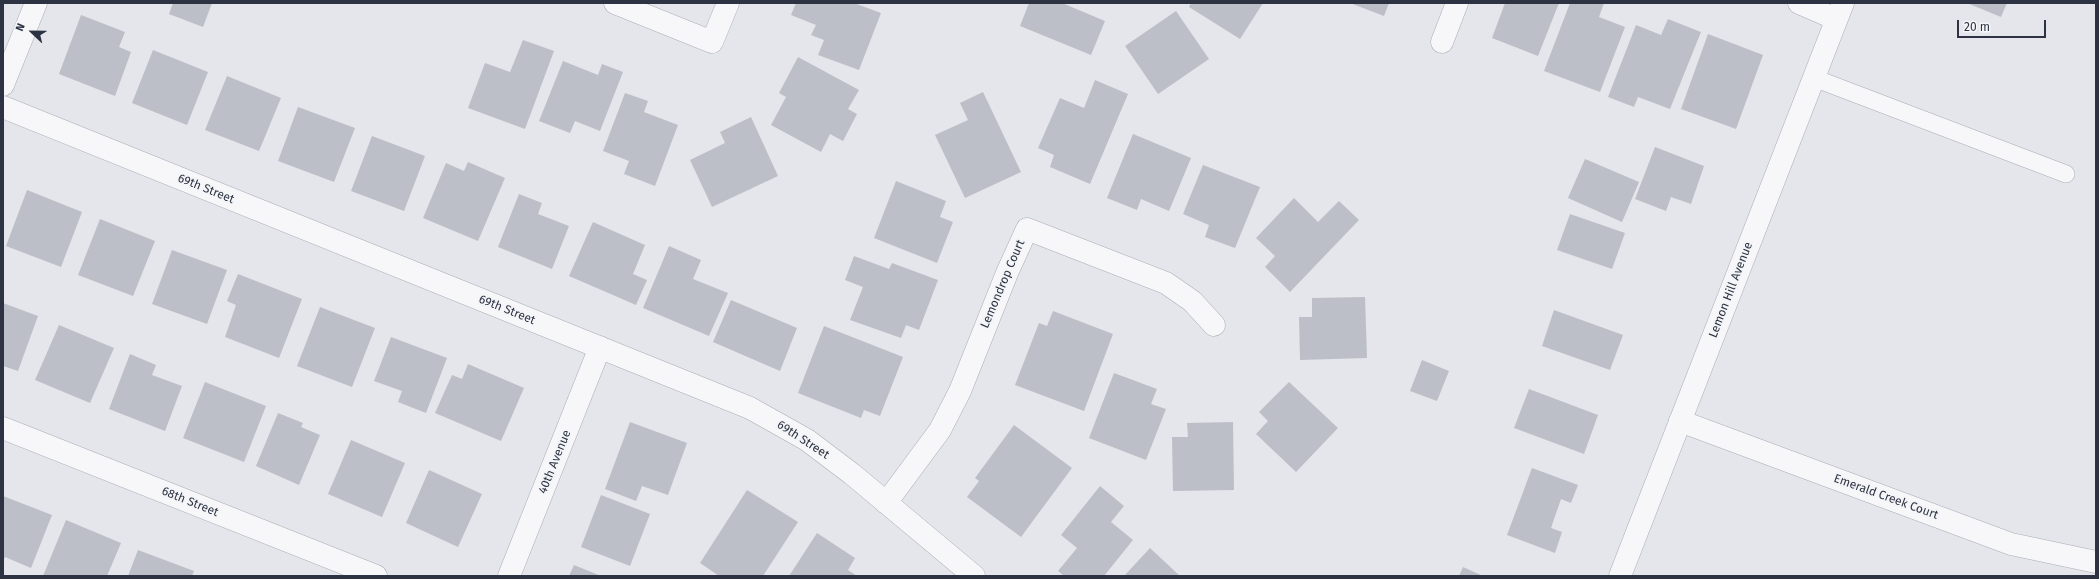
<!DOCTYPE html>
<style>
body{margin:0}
#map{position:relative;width:2099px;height:579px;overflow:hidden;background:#e4e6eb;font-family:"Fira Sans",sans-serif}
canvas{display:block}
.frame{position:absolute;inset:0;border:4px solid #2d3342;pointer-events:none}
.north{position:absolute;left:12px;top:12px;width:40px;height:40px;-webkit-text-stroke:3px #f4f5f8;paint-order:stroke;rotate:292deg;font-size:11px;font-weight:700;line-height:16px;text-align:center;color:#2d3342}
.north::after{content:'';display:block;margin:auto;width:14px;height:18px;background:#2d3342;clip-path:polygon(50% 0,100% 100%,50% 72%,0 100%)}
.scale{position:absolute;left:1957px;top:20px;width:89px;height:18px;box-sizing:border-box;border:2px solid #2d3342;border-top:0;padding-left:5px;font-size:12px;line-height:14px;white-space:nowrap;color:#2d3342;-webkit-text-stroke:3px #f4f5f8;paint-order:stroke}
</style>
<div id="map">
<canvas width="2099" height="579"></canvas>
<div class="frame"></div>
<div class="north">N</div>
<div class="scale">20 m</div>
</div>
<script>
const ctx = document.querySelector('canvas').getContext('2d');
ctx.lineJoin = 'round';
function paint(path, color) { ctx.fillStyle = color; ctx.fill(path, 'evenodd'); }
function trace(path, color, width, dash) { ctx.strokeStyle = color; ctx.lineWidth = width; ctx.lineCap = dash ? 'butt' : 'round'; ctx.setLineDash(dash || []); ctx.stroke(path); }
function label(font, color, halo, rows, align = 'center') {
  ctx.font = font + ' "Fira Sans",sans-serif'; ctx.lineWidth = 4; ctx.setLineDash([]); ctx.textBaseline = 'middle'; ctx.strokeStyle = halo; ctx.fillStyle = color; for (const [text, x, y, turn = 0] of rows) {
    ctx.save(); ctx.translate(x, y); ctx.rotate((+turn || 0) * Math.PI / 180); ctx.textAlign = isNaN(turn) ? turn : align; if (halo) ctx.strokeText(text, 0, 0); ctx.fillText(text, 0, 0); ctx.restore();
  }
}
paint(new Path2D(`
 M173,3h39l-9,24 -34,-13z
 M796,3h58l27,10 -22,57 -41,-15 6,-15 -13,-5 5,-10 -25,-10z
 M1029,3h33l43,18 -14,34 -71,-29z
 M1191,3h72l-23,36 -51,-32z
 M1350,3h39l-5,13z
 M1505,3h54l-21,53 -46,-18z
 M1570,3h34l-5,14 26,10 -25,65 -56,-21z
 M1967,3h40l-6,14z
 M1176,11l33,48 -51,35 -33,-48z
 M81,15l44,17 -6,15 12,5 -16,44 -56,-22z
 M1668,19l33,13 -31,77 -32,-12 -4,10 -26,-10 28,-72 25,10z
 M1708,34l55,21 -27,74 -55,-20z
 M523,40l31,11 -29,78 -57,-21 17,-45 25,9z
 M153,50l55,22 -21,53 -55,-22z
 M798,57l61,33 -11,19 9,5 -14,27 -13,-7 -9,18 -50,-27 15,-28 -7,-4z
 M563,61l35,14 4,-11 21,8 -23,59 -25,-10 -5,12 -31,-12z
 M227,76l54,22 -22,53 -54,-21z
 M1095,80l33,14 -38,90 -40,-17 4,-12 -16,-7 22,-50 24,10z
 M983,92l38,80 -56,26 -30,-63 33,-15 -8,-17z
 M625,93l23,8 -4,11 34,13 -23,61 -31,-12 5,-13 -26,-10z
 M298,107l57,21 -21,54 -56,-21z
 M751,117l27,59 -66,31 -22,-47 35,-17 -5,-11z
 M1133,134l58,24 -22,53 -28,-12 -4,11 -30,-12z
 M372,136l53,20 -21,55 -53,-20z
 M1655,147l49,19 -13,38 -20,-7 -5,14 -31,-12z
 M1585,159l54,23 -17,40 -54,-24z
 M468,162l37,16 -27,63 -55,-23 23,-55 18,8z
 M1203,165l57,22 -25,61 -30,-11 4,-12 -26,-11z
 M896,181l50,20 -6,16 13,5 -16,41 -63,-25z
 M27,190l55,22 -21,55 -55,-21z
 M519,194l23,9 -4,11 31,12 -17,43 -54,-22z
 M1294,198l24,24 21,-21 20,19 -69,72 -25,-25 10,-11 -19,-18z
 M1570,214l55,19 -13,36 -55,-19z
 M100,219l55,22 -22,55 -55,-21z
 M593,222l52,23 -12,29 14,6 -11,25 -67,-29z
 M669,246l32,14 -8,19 35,14 -19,43 -66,-28z
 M172,250l55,20 -20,54 -55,-20z
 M854,256l35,13 3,-6 46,17 -19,50 -13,-5 -5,13 -51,-18 13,-33 -18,-7z
 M238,274l64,25 -23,59 -54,-21 11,-32 -9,-4z
 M1365,297l2,61 -67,2 -1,-43h13v-19z
 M731,300l66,28 -17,43 -67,-29z
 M3,303l35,13 -20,55 -15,-5z
 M320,307l55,21 -23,59 -55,-21z
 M1554,310l69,25 -13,35 -68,-24z
 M1053,311l60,23 -29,77 -69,-26 24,-62 8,3z
 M59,325l55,23 -24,55 -55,-23z
 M824,326l79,31 -23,59 -16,-6 -3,8 -63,-25z
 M391,337l56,21 -21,55 -28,-11 4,-11 -28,-10z
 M130,354l26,11 -4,10 30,11 -17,45 -56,-22z
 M1422,360l27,11 -12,30 -27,-10z
 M468,364l56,24 -23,53 -66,-28 17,-38 10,4z
 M1114,373l43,16 -6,15 15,5 -20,51 -57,-22z
 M205,382l61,24 -22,56 -61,-24z
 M1289,382l49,46 -42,44 -40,-38 12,-13 -9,-9z
 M1529,389l69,26 -14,39 -70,-26z
 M278,413l25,10 -2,4 19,8 -21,50 -43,-19z
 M630,422l57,21 -19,52 -26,-9 -6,15 -31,-12z
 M1233,422l1,68 -61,1 -1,-54h16l-1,-14z
 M1014,425l58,43 -51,69 -54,-40 12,-16 -4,-3z
 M351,440l54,23 -23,54 -54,-23z
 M1532,468l46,17 -7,18 -10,-4 -10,29 11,4 -7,21 -48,-18z
 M429,470l53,24 -24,53 -52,-24z
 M1100,486l24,20 -13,16 22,18 -29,36h-40l-6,-5 19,-23 -16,-13z
 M747,490l51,32 -35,54h-44l-19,-13z
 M601,495l49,19 -20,52 -49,-19z
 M3,496l49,19 -21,53 -26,-11 -2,4z
 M66,520l55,23 -14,33h-64z
 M817,533l38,25 -7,12 9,6h-68z
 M1150,548l30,28h-56z
 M138,550l56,21 -2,5h-64z
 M574,565l27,11h-32z
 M1463,567l20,9h-24z`), '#bcbfc7');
const service = new Path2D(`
 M1814,78l252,96`);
const minor = new Path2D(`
 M615,3l97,39 16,-39
 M1799,3l37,16
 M1442,42l15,-39
 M3,85l33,-82
 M3,107l747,301 57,32 45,34 122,102
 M1680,421l331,123 85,18
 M3,428l373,148
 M886,503l54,-73 20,-39 47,-118 20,-44 139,54 26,18 22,24
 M509,576l91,-229`);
const tertiary = new Path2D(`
 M1620,576l223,-573`);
trace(service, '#a9adb5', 18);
trace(minor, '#a9adb5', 23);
trace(tertiary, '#a9adb5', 23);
trace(service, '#f7f7f9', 17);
trace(minor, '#f7f7f9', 22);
trace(tertiary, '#f7f7f9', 22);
label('12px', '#2d3342', '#f4f5f8', [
 ["69th Street",206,189,22],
 ["Lemondrop Court",1003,284,-67],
 ["Lemon Hill Avenue",1731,290,-69],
 ["69th Street",507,310,22],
 ["69th Street",803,440,33],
 ["40th Avenue",555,462,-68],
 ["Emerald Creek Court",1886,497,20],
 ["68th Street",190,502,22]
]);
</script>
